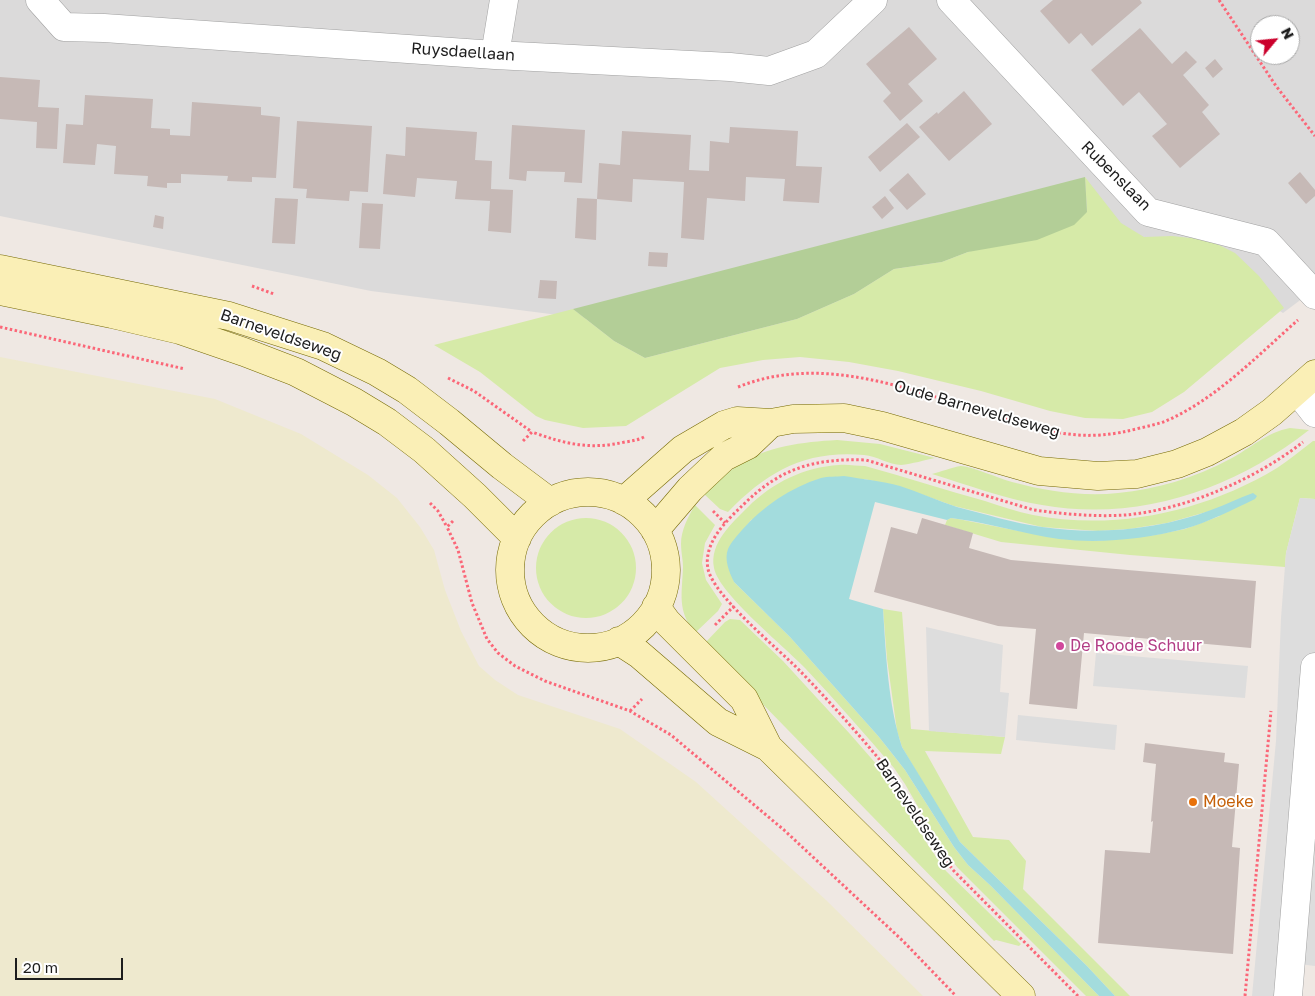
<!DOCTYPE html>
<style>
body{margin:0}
#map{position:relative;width:1315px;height:996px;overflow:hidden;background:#efe8e3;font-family:"Golos Text",sans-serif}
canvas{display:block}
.north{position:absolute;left:1250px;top:15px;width:50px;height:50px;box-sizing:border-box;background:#fff;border:1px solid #a5a5a5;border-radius:50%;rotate:62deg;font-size:14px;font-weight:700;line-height:20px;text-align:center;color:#1d1d1d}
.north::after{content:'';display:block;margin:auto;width:18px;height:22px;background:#cb002c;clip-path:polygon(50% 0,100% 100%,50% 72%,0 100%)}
.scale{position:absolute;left:15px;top:958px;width:108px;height:22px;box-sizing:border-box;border:2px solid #1d1d1d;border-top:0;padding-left:6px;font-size:15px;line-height:18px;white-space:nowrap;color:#1d1d1d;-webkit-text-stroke:4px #fff;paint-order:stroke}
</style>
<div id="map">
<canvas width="1315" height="996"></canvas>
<div class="north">N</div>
<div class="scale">20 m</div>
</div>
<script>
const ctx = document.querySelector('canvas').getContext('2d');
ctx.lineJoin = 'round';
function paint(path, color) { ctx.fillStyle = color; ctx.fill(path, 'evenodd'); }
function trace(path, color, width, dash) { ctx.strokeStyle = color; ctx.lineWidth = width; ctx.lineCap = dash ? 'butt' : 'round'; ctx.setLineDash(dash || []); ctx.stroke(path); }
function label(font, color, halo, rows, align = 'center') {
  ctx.font = font + ' "Golos Text",sans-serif'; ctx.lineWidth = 4; ctx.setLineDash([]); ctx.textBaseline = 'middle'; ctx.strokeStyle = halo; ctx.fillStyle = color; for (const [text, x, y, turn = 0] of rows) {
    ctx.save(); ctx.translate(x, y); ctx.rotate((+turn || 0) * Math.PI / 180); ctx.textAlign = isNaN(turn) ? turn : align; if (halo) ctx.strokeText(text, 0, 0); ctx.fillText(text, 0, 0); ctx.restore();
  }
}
paint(new Path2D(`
 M0,0h1315v289l-32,24 -82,-51 -74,-21 -60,-41 -431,125 -265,-34 -371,-75zM1260,25h30v30h-30z`), '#dbdada');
paint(new Path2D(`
 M0,357l215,42 86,35 67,41 29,23 23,29 14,23 11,40 16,41 18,35 16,14 23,15 102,34 76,53 130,118 97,96h-923z`), '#eee9ce');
paint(new Path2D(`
 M1085,177l36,46 23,14 28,-1 37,4 26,13 24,23 25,32 -100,84 -32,20 -29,7 -38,-1 -35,-7 -69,-20 -83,-20 -49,-9 -49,-5 -37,3 -43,8 -94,58 -43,2 -38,-8 -9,-4 -56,-44 -46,-27 139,-36 41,32 31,17 152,-39 57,-25 40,-25 48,-7 26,-10 119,-40z
 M1290,428l19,2c-76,60 -171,92 -267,75 -37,-6 -74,-20 -110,-31 9,-2 20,-7 29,-8 9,0 40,13 51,16 34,9 71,15 106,11 39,-4 77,-15 112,-34 21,-11 37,-27 60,-31z
 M837,440l43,4 55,14c-10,2 -23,6 -34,7 -12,0 -24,-9 -37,-10 -59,-5 -96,16 -136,57l-8,-3 -16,-15c11,-10 21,-20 33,-28 29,-20 66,-24 100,-26z
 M1313,441h2v58l-15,-1 -14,55 -1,14 -155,-12 -129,-13 -56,-17 2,-5 4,-2 7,1 61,12 76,10 60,-6 30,-6 35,-13 -10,-5 -43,12 -38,6 -31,2 -56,-4 -88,-21 -56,-20 -34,-7 -113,41 -23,30 6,32 56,55 89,100 26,33 49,77 14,18 23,21 108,110h-13l-129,-129 -20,-27 -32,-56 -11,-16c-29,-34 -58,-67 -89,-100 -21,-22 -86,-74 -91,-100 -5,-25 18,-45 34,-61 24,-24 56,-40 91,-42 8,-1 18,1 26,1 40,11 80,24 120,35 16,5 32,11 48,14 83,16 171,-3 244,-47 12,-8 24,-18 36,-27z
 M695,505l20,20 -10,18 -3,20 4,17 16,24 -4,7 -23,22c-18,-23 -13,-38 -12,-66 0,-7 -2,-15 -2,-23 0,-14 7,-27 14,-39z
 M536 568a50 50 0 1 1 100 0a50 50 0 1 1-100 0Z
 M883,609l19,3 9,117 94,8 -4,17 -76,-3 48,86 36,3 17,21 -3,28 107,107h-15l-28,-30 -127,-124 -17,-25 -41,-70 -5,-16 -10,-72z
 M730,619l10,1 43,41 67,73 35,40 43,71 18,26 75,73 -2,2 -23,-6 -2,1 -290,-297 21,-22z`), '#d6eaa8');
paint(new Path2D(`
 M1085,177l2,35 -13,13 -37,15 -69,12 -26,10 -48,7 -40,25 -57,25 -152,39 -31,-17 -41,-32z`), '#b3ce97');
paint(new Path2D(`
 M1300,498l15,1v467l-24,-3 -3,33h-36l24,-255 5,-123 5,-65z
 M926,627l77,18 -3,47 9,1 -4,44 -76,-6z
 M1096,653l152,13 -3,32 -152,-12z
 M1018,715l99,10 -2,25 -99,-10z`), '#ddd');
paint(new Path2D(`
 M844,476c18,3 38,5 56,10 19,6 38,15 57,21 28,7 56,16 85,20 56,8 116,3 169,-17 14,-5 28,-12 42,-17l4,3 -2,3c-23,11 -46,23 -71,30 -39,10 -84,15 -125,10 -34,-5 -67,-15 -101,-20l-7,-1 -4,2 -72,-18 -26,97 34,10c3,46 5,95 19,138l58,95 127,124 28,30h-16l-108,-110 -23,-21 -14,-18 -49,-77 -26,-33 -89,-100 -56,-55c-5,-10 -10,-23 -6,-33 3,-7 9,-13 14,-19 21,-24 48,-42 79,-52 7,-2 15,-1 23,-2z`), '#a3dcdd');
paint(new Path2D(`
 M1053,0h87l2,3 -50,43 -11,-13 -12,11 -29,-33z
 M909,27l28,32 -29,25 15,17 -23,20 -17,-20 8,-8 -25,-29z
 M1140,28l32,36 14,-13 11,11 -14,13 26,30 -7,7 18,22 -40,34 -28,-32 15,-12 -28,-32 -16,14 -32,-36z
 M1215,59l8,10 -10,9 -8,-10z
 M0,77l40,3 -2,27 21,1 -2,41 -21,-1 1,-26 -37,-3z
 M964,91l28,33 -43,37 -30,-34 18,-15 1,2z
 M85,95l68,4 -2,29 19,1v6l20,1 2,-34 69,5v8l19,2 -4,61 -24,-1v5l-25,-1 1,-5 -47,-2v9h-14v5l-20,-2 1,-10 -34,-2 2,-28 -19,-2 -2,21 -32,-2 3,-39 17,1z
 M297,121l75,5 -4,66 -18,-1 -1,10 -43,-3 1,-9 -14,-1z
 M907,123l13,14 -40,35 -12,-15z
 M512,125l73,5 -3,53 -18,-1 1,-10 -38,-1 -1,10 -17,-2z
 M406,127l71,5 -2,28 17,1 -1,28 22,1 -2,43 -23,-2 2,-30 -35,-2 2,-18 -40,-3 -2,19 -32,-3 3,-40 19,2z
 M730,127l68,4 -2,35 26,1 -3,36 -36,-2 2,-22 -39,-2 -1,24 -38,-3 -3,42 -23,-2 3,-56 -51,-3 -1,23 -35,-3 2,-36 21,2 2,-34 69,4 -2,35 20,1 1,-30 19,2z
 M1300,172l15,18v6l-9,8 -18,-21z
 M908,173l18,21 -19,16 -18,-20z
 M885,196l9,12 -12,11 -10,-12z
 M275,198l23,1 -3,45 -23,-1z
 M577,198l20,1 -1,41 -21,-2z
 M362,203l21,1 -3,45 -21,-1z
 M155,215l9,2 -1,12 -10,-2z
 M649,252l19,1 -1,14 -19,-1z
 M540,280l17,1 -1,18 -18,-1z
 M922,518l51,15 -4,15 42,12 245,21 -5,67 -167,-15 -7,76 -48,-5 7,-75 -38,-3 -124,-34 17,-65 26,7z
 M1145,743l80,10 -1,9 15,2 -7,83 8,1 -7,106 -135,-11 7,-93 45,3 3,-32 -2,1 5,-58 -13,-2z`), '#c6b9b6');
const street = new Path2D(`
 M40,0l24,27 40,1 391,27 235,12 39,4 47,-17 57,-54
 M951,0l197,212 118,30 49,53
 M495,55l9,-55
 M1297,390l18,23
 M1288,996l27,-329`);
const secondary = new Path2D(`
 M0,269l229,47 94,30 54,26 30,18 42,32 53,44 48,36
 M0,291l112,23 68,16 64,22 52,20 58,30 33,20 37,28 51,46 42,42
 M510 570a78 78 0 1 1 156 0a78 78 0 1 1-156 0Z
 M624,501l59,-52 41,-24 13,-4 34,2 22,-4 51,-1 38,8 157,45 59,5 39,-2 40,-10 30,-12 37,-20 28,-20 43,-38
 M655,530l35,-41 18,-17 16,-15 24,-12 23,-22
 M656,607l11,15 77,77 24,48
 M619,641l20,13 79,68 50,25 253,249`);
trace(street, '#a1a1a1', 29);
trace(secondary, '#756904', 29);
trace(new Path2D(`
 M1219,0l57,86 39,50
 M252,286l22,8
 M0,327l185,42
 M448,378l26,13 58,41
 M738,387c87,-35 177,5 261,30 53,16 86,26 141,11 9,-2 18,-4 26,-7 50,-22 91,-65 132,-101
 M523,441l9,-9c33,12 58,18 93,10 7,-1 13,-2 19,-5
 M430,503l8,8 9,16
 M713,511l12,12
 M453,521l-6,6 11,23 14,53 15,36 11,14 17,13 30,15 85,30 41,24 113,95 119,111 53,55
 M715,625l19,-19
 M630,711l12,-12
 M1078,996l-125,-126 -20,-27 -33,-56 -11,-16c-28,-34 -57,-67 -88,-99 -22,-23 -87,-75 -93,-103 -5,-26 18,-48 35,-64 37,-37 72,-47 123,-45l168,50c30,4 61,7 91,5 60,-5 131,-36 178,-73
 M1245,996l26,-285`), '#fb6778', 3, [2.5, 2.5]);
trace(street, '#fff', 28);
trace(secondary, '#faefb6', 28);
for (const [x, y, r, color] of [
 [1060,646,5,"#d1479c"],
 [1193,802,5,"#e8710a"]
]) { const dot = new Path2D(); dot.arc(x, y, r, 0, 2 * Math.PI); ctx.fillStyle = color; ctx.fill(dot); trace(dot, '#fff', 2); }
label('16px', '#1d1d1d', '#fff', [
 ["Ruysdaellaan",463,52,4],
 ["Rubenslaan",1116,176,45],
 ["Barneveldseweg",281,335,19],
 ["Oude Barneveldseweg",977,409,16],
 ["Barneveldseweg",915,813,56]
]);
label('16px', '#b23c85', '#fff', [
 ["De Roode Schuur",1070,646]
], 'left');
label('16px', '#c56008', '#fff', [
 ["Moeke",1203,802]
], 'left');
</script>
